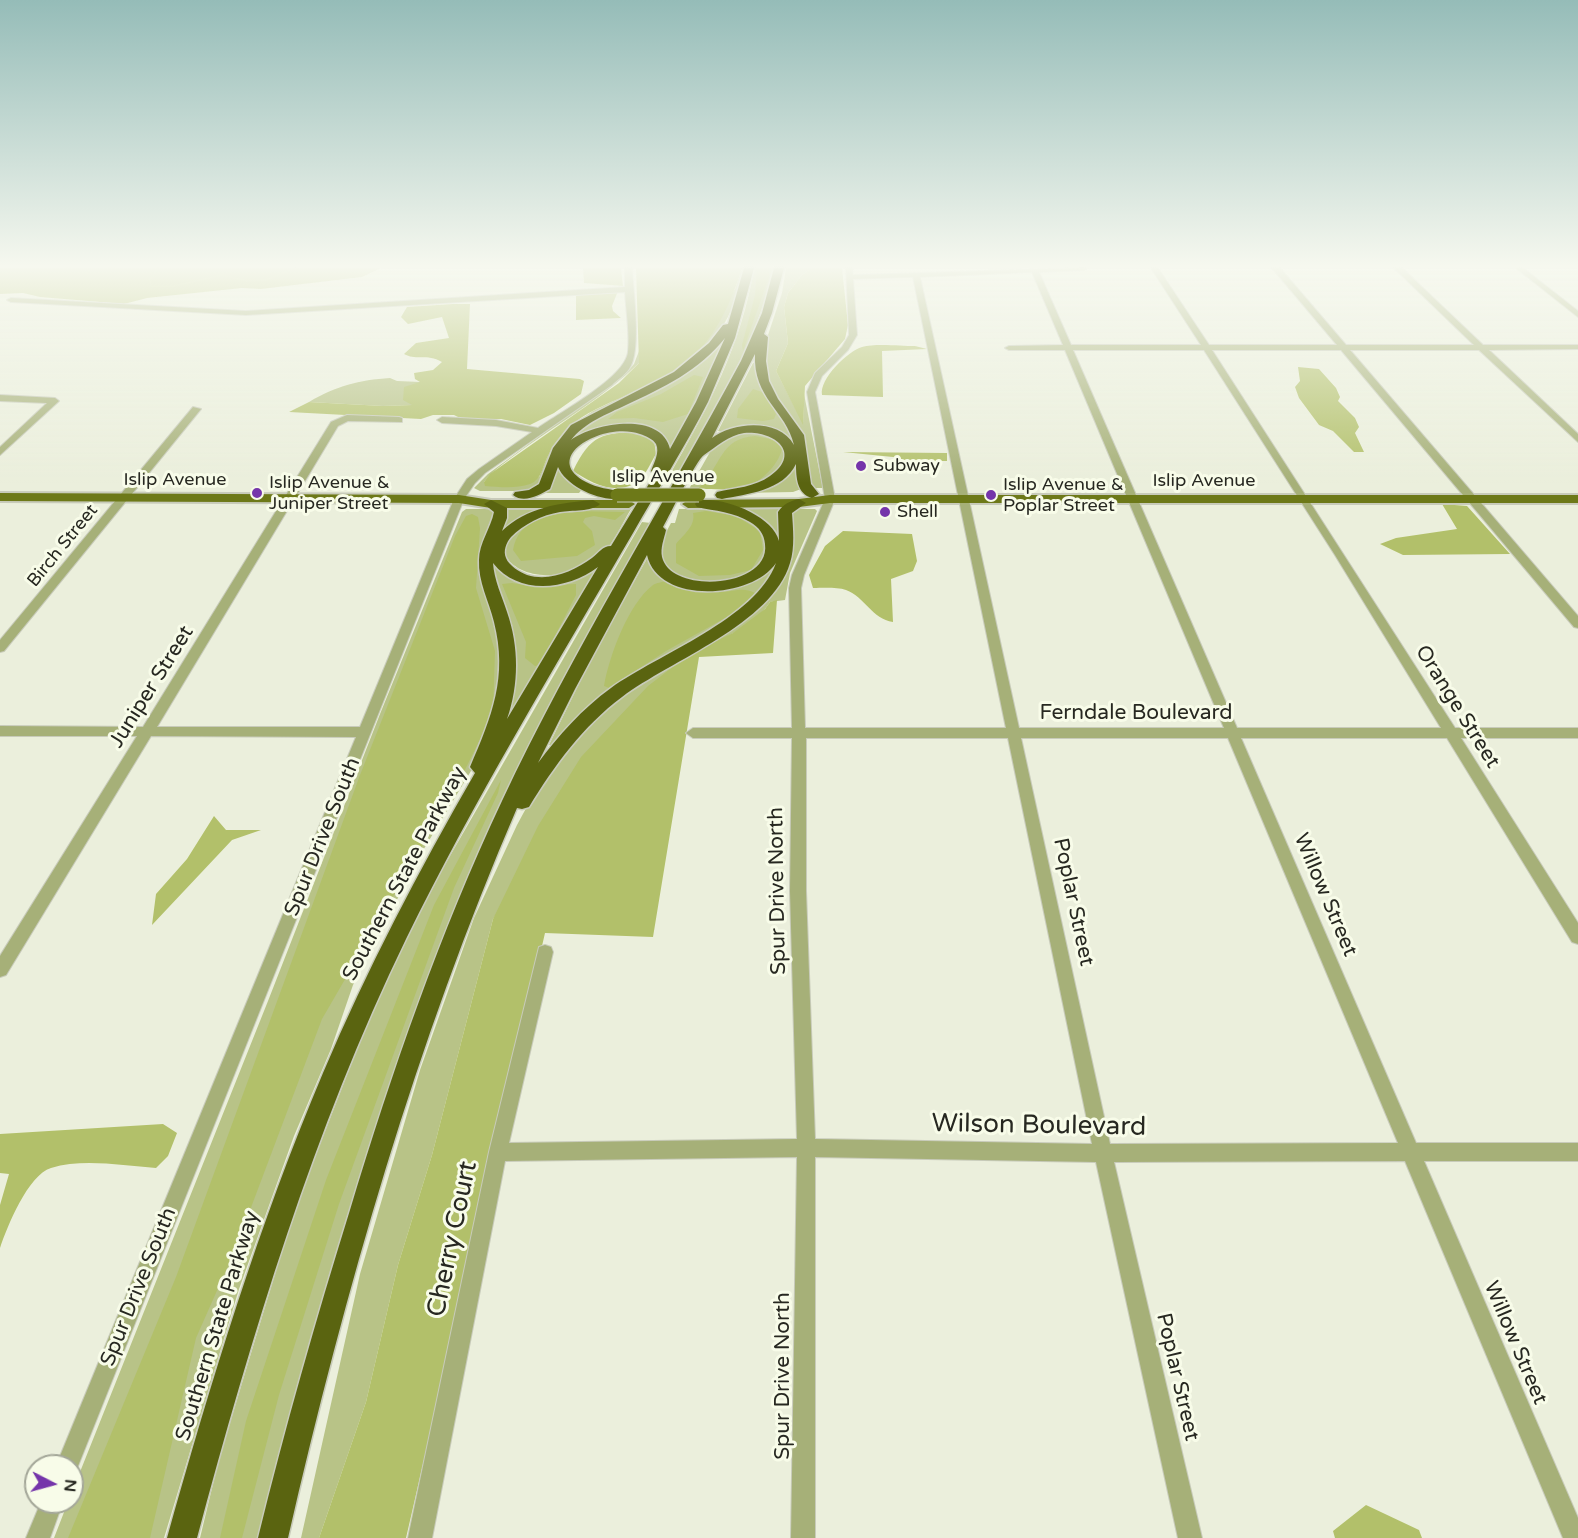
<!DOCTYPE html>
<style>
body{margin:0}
#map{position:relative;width:1578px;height:1538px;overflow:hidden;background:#ebefdc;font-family:"Varela Round",sans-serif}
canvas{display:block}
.north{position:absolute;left:24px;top:1454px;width:60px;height:60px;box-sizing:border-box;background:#f8fce9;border:2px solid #a4a799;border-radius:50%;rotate:96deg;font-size:16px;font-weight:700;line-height:24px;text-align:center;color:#272821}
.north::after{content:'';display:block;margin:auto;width:21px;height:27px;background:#7535aa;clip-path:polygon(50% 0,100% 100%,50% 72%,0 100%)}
</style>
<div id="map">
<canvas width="1578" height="1538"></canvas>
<div class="north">N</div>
</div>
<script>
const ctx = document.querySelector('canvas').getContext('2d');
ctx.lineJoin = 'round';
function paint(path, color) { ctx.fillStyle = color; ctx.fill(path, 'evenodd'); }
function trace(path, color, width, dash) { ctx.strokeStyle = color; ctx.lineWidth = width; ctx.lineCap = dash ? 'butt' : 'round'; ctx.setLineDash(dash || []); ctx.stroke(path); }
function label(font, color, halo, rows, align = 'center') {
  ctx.font = font + ' "Varela Round",sans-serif'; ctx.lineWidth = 6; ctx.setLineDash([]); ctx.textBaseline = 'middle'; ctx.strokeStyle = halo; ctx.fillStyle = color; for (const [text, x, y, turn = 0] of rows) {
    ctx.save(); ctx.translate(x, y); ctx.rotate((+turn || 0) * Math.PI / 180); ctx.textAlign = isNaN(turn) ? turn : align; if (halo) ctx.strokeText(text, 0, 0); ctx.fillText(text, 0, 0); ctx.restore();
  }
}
paint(new Path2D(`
 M742,268h2c-16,78 -53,99 -121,131 -15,8 -37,14 -49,27 -9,10 -25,47 -33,61l-8,4h-53l-6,-3 14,-14 139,-102 7,-8 5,-13v12c-35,34 -77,58 -116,86 -13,10 -29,20 -39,33l55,-5 10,-24 19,-25 25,-17 54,-26 43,-26 45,-70z
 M754,268h20c-18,75 -59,142 -97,209l-8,-1c38,-66 73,-132 85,-208z
 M786,268h25l-10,8 -13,17 -4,14 4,36 -12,28 27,52 1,-29 18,90v4h-13l-2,-39 -9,-20 -31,-46 -2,-39 17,-51z
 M716,347h4c-9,35 -30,67 -47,99l-5,-1c-15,-27 -65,-24 -89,-9 -7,4 -13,15 -18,22l22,30 -4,5h-33l13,-38 16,-23z
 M753,363h4c0,32 29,51 41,79 5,14 3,32 3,47l-8,3 -56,1c14,-2 27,-4 40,-11 27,-14 25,-43 -4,-53 -12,-4 -25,-4 -37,-2 -6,2 -11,5 -18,4z
 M390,378l7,3 24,1 -11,21 3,2 -30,1 -74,-4c27,-16 50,-22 81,-24z
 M737,431h28l24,17 -10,25 -26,14 -64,2 25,-44z
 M549,505l-33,17 -20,35 28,23 67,-9 4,3 -81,137 -6,-2 7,-51 -2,-25 -21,-61 2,-27 12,-36z
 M781,505l3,3 -2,41 -18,41 -39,32 -68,38 -102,87 -6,-2 46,-94 54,-96 7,11 39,22 62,-10 18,-43 -13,-16 -18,-9 3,-3z
 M466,509h31l-8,26 13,92v63l-25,71 -58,96 -66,128 -22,64 -37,87 -55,153 -75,249h-110l14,-36h4v-10l196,-491 112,-287 82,-202z
 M572,509h59c-9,15 -18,35 -30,47 -4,4 -11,7 -16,9 -54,31 -121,-16 -49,-48 11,-5 25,-6 36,-8z
 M679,509c18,0 38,0 56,4 18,4 44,27 30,47 -19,27 -72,32 -97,9 -4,-4 -6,-11 -9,-16l3,-13 9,-17h4z
 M792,509h23l2,2 -27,62 -5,27 -15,2c-16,26 -53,39 -79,51l-198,266 -61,236 -34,110 -32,137 -47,136h-18l59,-264 60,-204 54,-152 43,-93 20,-37 24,-35 56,-56 161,-112z
 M642,522l9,1 -82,145 -68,136 -93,231 -59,176 -71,253 -18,74h-60l19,-79 75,-248 70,-180 56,-123z`), '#b8c387');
paint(new Path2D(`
 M0,268h381l-19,9 -101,12 -19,-1 -95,10 -23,6 -84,-7 -17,-4 -23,1z
 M583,268h38l2,18 -39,-3z
 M636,268h106c-10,32 -25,67 -51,90 -18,15 -43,27 -64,37 -20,9 -43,18 -59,33 -7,7 -15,18 -19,26 -6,10 -7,26 -19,30 -14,5 -31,3 -45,2l-1,-4 6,-8 129,-91 20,-20z
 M757,268h13l-1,9 -26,74 -1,-6 13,-50z
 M811,268h31l6,57 -3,14 -40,47 -2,39 -27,-54 12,-28 -4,-36 4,-14 13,-17z
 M618,291l-6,15 1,5 8,7 -45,2v-26z
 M453,304h17l-3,65 113,10 4,2 -3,13 -27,19 -24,12 -29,-6h-39l-8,-4h-21l-12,4 -132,-7 20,-10 74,4 29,-1 -9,-5 1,-13 16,-5 -5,-3 -1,-6 19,-3 9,-8c-16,-9 -25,-1 -38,-8l12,-11 33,-5 -7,-21 -34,7 -7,-7 6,-10z
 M915,346l12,3 -45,2 1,46 -61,-2c-3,-16 26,-44 40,-48 13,-4 39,-1 53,-1z
 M1298,367l21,2 17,19 4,9 -2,4 17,17 4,9 -4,6 9,19h-10l-21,-21 -14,-6 -20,-27 -4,-11 5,-6z
 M694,375l9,2 -15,37 -25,8 -29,-4 -26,1 9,-7 44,-18z
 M753,389l12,4 11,21 -2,5 -11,2 -26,-3 1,-9z
 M641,432l13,8 2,14c-5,8 -10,21 -18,27 -20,16 -47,2 -65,-10 18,-37 29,-38 68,-39z
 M755,436l20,4 7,9c-4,17 -22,34 -39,39 -11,3 -26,1 -37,1l-6,-2c21,-21 20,-49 55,-51z
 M843,452l104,1v8h-41l-13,-4z
 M1442,504l25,2 43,48 -107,1 -23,-11 16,-6 61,-9z
 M571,511l54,1 -10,8 -21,-4 -9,2 -2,4 9,9 3,14 -18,11 -56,5 -8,-11c5,-30 33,-34 58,-39z
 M706,511l30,5 24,15 3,19 -12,20 -21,5 -31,1 -23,-13v-19c7,-9 20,-18 17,-31z
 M472,514l6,3 2,11 -4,60 19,63 -2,62 -36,73 -135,233 -87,231 -39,88 -46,200h-82l108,-261 184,-502 95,-239 11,-20z
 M843,531l69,3 5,27 -4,10 -22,8 2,43c-21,-3 -28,-25 -47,-32 -9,-3 -23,-2 -33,-2l-4,-13 16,-29z
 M666,581c18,10 36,12 56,11 13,-1 22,-5 33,1l-21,20 -68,38 -57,37 -5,-2c5,-29 24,-82 49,-101 3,-2 9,-3 13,-4z
 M512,583l19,3 45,-2v11l-36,70 -5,1 -10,-8 1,-16 -24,-58z
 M777,600l-4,53 -74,4 -46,280 -108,-4 -139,605h-87l47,-136 32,-137 34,-110 61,-236 45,-93 43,-69 67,-71 43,-33 42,-20 32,-24 5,-7z
 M501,780l-3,13 -44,95 -115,316 -60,191 -37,143h-22l26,-117 80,-241 108,-275z
 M214,816l12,14h35l-29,10 -80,85 4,-31 31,-35z
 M163,1124l14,9 -9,23 -12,12c-33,-2 -72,-10 -105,0 -23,7 -44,59 -51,80v-43l9,-31 -9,-1v-39z
 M1366,1505l53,25 3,8h-87l-2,-7z`), '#b2c06a');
trace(new Path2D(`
 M67,268l19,2 28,-2
 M158,268l-8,12 1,6h23l48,-11 25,6 19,-1 29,-12`), '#b9c771', 1.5);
const minor = new Path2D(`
 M625,268h7c1,22 10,84 -3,101 -4,6 -12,11 -17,16l-127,88 -10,10 -11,16 -386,967 -3,8 -3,1v-9h-16l300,-729 -205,-1 -145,239 -6,2v-21l137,-220h-137v-10l143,1 188,-305 16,-7 52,2 3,1v4l-54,-1 -10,5 -181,301h203l94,-228 13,-20 12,-10 53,-37 -36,-6 -54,-3 -5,-3 5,-3 54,3 42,8c21,-15 87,-50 90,-76 2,-19 -2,-41 -3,-60l-379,23 -235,-13 -4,-2 4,-2 235,13 379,-24z
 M846,268h6l1,7 234,-7 -3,2 -45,2 32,73h130l-50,-77h7l51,77h128l-65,-77h8l66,77h128l-80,-77h8l81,77h95v4l-89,1 89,84v8l-99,-92h-129l228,266v12l-4,-1 -233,-277h-129l243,378h123v10h-117l117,185v21l-6,-2 -125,-204h-206l175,405h162v18h-154l154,357v20h-15l-158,-377 -291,1 88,376h-24l-82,-376 -281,-5v381h-24l6,-381 -292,4 -73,377h-24l81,-386 50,-205 6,-2 6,2 2,5 -44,191 288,-4 -7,-248 2,-153h-99l-7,-5 7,-5h99l-3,-140 3,-13 33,-76 -18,-107 8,-19 27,-26 7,-12zM1032,272l31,73 -54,1 -4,2 4,2h56l159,378h-205l-99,-451zM913,277l93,451h-201l-4,-140 3,-13 31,-76 -20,-107 7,-16 26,-26 9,-15 -4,-56zM1073,350h131l131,205 106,173h-204zM806,738h202l84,406 -277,-5 -9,-248zM1021,738h207l170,405 -288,1z
 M1516,268h7l55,43v6z
 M0,395l55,3 4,3 -59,54v-8l47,-44 -47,-2z
 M193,407l8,2 -197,242 -4,1v-12z
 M41,1502h22l-13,36h-24z`);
const major = new Path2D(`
 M0,493l459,2 32,5h138l6,4 -6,4h-138l-32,-5 -459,-2z
 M830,495h748v8h-748l-31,4 -111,1 -6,-4 6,-4 111,-1z`);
const highway = new Path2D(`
 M744,268h10l-19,70 -27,64c-23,45 -50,87 -75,131 -78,134 -159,267 -227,406 -93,191 -154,395 -209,599h-30c44,-157 92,-314 156,-465 44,-104 96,-203 152,-300l-5,-6c22,-51 38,-90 24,-145 -5,-21 -16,-40 -15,-62 0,-17 12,-32 15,-48l-10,-8 7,-4 16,8v10l-5,13c25,-24 58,-28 91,-31l7,4c-8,8 -29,6 -40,8 -18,3 -36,12 -49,25 -5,6 -8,14 -5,21 3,8 14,14 21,17 23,7 47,-4 65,-17 7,-5 10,-12 19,-12l44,-72 -4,-3c3,-8 9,-19 5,-27 -3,-5 -10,-8 -16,-10 -36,-13 -101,23 -54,48 11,6 24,7 36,10l2,3 -2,3c-21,5 -56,-12 -64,-31l-8,22c-11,6 -26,15 -37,6l2,-3 14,-2 10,-6 14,-36 18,-23 103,-53 35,-29 14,-18 5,-1zM725,338l-29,64 -26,47c-9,-38 -76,-26 -99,-9 13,-17 36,-26 55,-35 37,-17 74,-35 99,-67zM493,563c26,33 74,27 105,4l-91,152c12,-35 12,-72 0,-107 -5,-16 -13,-32 -14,-49z
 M774,268h10l-12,45 -8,21 4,3 -2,24 3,20 9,18 26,36 7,49 8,10 -7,4c-15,-4 -16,-21 -16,-34 -13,27 -49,30 -74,35l-5,-1 -2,-3 2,-3c18,-4 38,-5 53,-16 33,-23 4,-46 -26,-43 -15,2 -28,14 -40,22 -8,5 -34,60 -41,72l3,3c-2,9 -6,18 -4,27 9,38 109,31 103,-13 -1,-10 -6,-17 -15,-22 -16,-10 -35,-11 -53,-15l-2,-3 2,-3c23,-6 76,14 82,40l-1,-29c5,-8 12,-11 21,-13l7,4 -14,10c1,16 3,34 -2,50 -18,61 -119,97 -168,134 -39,29 -68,69 -93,110l-7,2 -5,-1c-101,234 -172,482 -229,730h-30c27,-110 58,-219 92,-328 42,-139 90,-277 152,-409 71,-151 160,-293 239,-440l21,-48zM755,354c-2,45 31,56 39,91 -15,-27 -61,-23 -82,-7zM647,555c11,50 105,44 129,8 -20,56 -118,91 -165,125 -29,21 -52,47 -73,75l37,-74z`);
trace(minor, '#c8cbba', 2);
trace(major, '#c8cbba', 4);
trace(highway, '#c8cbba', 3);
paint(minor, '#a6b078');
paint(major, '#6d7918');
paint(highway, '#5a6410');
const majorBridge = new Path2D(`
 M617,495h82`);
trace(majorBridge, '#c8cbba', 15, []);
trace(majorBridge, '#6d7918', 13);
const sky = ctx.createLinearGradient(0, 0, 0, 483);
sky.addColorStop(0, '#95bcb8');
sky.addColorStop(0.55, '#f6f8ef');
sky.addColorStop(1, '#f6f8ef00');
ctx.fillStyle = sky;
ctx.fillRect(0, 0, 1578, 483);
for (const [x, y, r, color] of [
 [861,466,6,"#7535aa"],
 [257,493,6,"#7535aa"],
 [991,495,6,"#7535aa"],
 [885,512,6,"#7535aa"]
]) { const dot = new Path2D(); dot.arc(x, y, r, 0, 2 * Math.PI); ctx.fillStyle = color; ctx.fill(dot); trace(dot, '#f8fce9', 2); }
label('18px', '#272821', '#f8fce9', [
 ["Subway",873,466],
 ["Islip Avenue &",269,483],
 ["Juniper Street",269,504],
 ["Islip Avenue &",1003,485],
 ["Poplar Street",1003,506],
 ["Shell",897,512]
], 'left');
label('18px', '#272821', '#f8fce9', [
 ["Islip Avenue",663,477],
 ["Islip Avenue",175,480],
 ["Islip Avenue",1204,481],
 ["Birch Street",63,546,-51]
]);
label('21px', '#272821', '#f8fce9', [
 ["Juniper Street",152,687,-58],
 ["Orange Street",1457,707,58],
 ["Ferndale Boulevard",1136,713],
 ["Spur Drive South",323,837,-68],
 ["Southern State Parkway",405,874,-62],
 ["Spur Drive North",778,891,-91],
 ["Willow Street",1325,895,67],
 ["Poplar Street",1073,902,78],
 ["Spur Drive South",139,1287,-68],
 ["Southern State Parkway",218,1326,-73],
 ["Willow Street",1515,1343,67],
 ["Spur Drive North",783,1376,-90],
 ["Poplar Street",1177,1377,77]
]);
label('26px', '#272821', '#f8fce9', [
 ["Wilson Boulevard",1039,1126,1],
 ["Cherry Court",453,1239,-78]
]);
</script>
